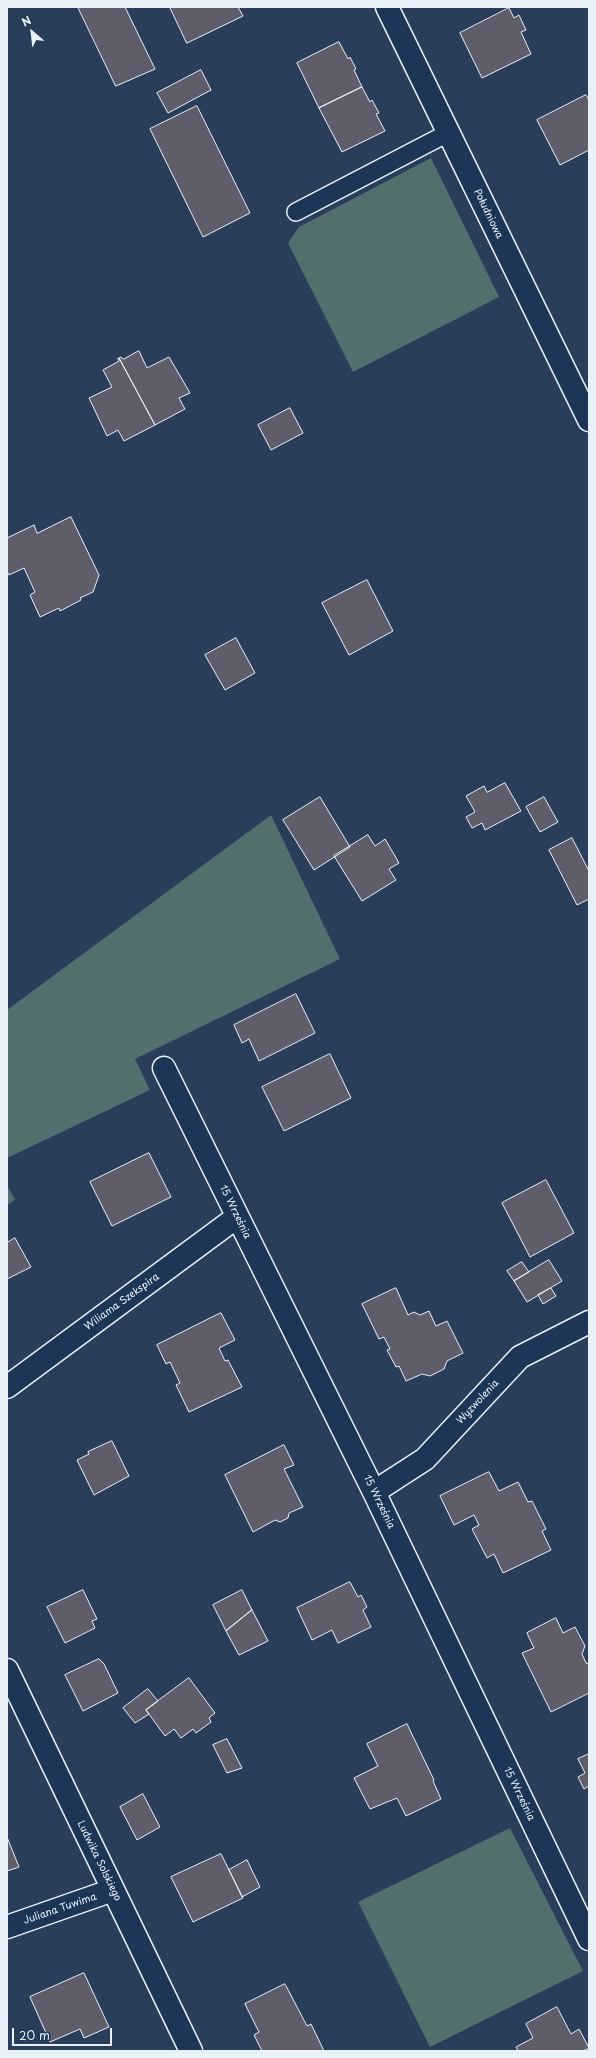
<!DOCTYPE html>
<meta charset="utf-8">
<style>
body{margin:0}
#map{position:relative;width:596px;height:2058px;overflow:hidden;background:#2a3d5b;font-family:"Playpen Sans",sans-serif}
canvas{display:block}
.frame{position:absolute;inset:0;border:8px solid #e8f1f8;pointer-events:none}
.north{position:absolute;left:12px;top:12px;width:40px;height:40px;-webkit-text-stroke:3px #1d3557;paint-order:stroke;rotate:332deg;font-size:11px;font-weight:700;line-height:16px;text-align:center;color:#e8f1f8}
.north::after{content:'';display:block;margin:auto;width:14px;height:18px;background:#e8f1f8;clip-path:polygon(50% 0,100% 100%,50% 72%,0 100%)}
.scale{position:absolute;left:12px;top:2028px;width:100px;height:18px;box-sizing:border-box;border:2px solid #e8f1f8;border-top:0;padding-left:5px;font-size:12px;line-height:14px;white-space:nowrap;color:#e8f1f8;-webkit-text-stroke:3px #1d3557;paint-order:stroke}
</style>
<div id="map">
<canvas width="596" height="2058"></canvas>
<div class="frame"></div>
<div class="north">N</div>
<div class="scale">20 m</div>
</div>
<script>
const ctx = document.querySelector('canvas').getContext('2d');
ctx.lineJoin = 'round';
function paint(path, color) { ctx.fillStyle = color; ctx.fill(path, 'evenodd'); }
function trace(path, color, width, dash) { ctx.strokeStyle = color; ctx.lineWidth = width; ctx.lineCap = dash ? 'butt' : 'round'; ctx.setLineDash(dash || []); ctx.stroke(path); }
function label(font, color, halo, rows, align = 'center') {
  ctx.font = font + ' "Playpen Sans",sans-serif'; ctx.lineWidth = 4; ctx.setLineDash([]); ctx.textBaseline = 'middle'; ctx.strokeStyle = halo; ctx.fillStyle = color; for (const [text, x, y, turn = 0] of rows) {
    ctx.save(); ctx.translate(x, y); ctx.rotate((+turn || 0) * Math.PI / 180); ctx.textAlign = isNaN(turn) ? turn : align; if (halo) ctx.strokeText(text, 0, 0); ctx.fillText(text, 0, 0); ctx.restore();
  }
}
paint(new Path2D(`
 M431,158l68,139 -146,75 -65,-129 11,-16z
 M271,815l69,144 -205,100 15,31 -143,68v-148z
 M7,1185l8,15 -8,5z
 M510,1828l73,143 -153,76 -72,-145z`), '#526f6d');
const building = new Path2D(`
 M78,7h47l30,62 -39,17z
 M170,7h68l5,9 -56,27z
 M509,8l5,10 5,-3 7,15 -5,2 10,22 -49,24 -22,-45z
 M339,42l9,17 2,-2 6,12 -2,1 8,17 -43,21 -22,-45z
 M201,70l10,20 -43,23 -11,-20z
 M362,87l8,15 2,-2 7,13 -3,1 9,17 -43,21 -23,-44z
 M586,95l3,5v50l-29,15 -23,-45z
 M197,106l53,107 -47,24 -53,-108z
 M139,351l8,17 22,-11 21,36 -11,5 6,11 -30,16 -36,-67 2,-1 2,2z
 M119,358l36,67 -31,16 -6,-11 -11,6 -18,-38 23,-11 -9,-17 16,-9 -1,-2z
 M290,408l13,25 -32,17 -13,-25z
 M71,517l28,58 -6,17 -13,6 1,2 -21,11 -1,-3 -19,9 -10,-22 5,-3 -11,-24 -15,7 -2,-4v-33l27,-13 3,8z
 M367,580l26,51 -44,24 -27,-52z
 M236,638l19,35 -30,17 -20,-35z
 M505,783l16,28 -36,19 -3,-7 -10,5 -6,-11 9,-5 -9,-16 18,-10 3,6z
 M320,797l30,50 -36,23 -31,-50z
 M544,797l14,25 -18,10 -14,-25z
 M368,835l7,11 10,-7 14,24 -10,6 7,11 -34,21 -28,-45z
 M572,838l17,33v28l-12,6 -28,-55z
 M296,994l19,39 -56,28 -10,-22 -7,4 -8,-18z
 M330,1054l21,44 -67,33 -22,-44z
 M149,1153l22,44 -59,29 -22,-44z
 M546,1180l28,53 -44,24 -28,-54z
 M15,1238l16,29 -24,12v-36z
 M549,1260l13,21 -35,21 -13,-21z
 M522,1262l7,10 -15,9 -7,-10z
 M396,1288l12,27 6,-3 6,3 9,-4 7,15 11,-5 16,32 -16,8 -3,8 -14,7 -8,-2 -16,7 -7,-15 -3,1 -9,-17 3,-1 -6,-12 -5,2 -17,-35z
 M551,1288l5,8 -13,8 -5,-9z
 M221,1313l14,27 -16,8 6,13 3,-1 14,27 -53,25 -13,-27 4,-2 -10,-21 -4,2 -9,-19z
 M112,1441l17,35 -35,19 -17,-35 12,-6 -1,-2z
 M284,1445l10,20 -10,4 19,38 -14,6 -1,5 -8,4 -5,-2 -22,12 -28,-57z
 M489,1472l10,19 19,-9 10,20 4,-1 14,28 -4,2 9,19 -48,23 -9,-19 -7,4 -15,-29 7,-4 -5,-10 -20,10 -14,-29z
 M350,1582l8,15 3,-2 6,12 -4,3 8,17 -33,16 -6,-13 -20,10 -15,-32z
 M83,1590l14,29 -5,2 3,7 -30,15 -18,-36z
 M242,1590l10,20 -26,21 -13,-26z
 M252,1610l16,31 -29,14 -13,-24z
 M556,1618l7,15 12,-6 10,19 -3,8 4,9 3,1v29l-38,19 -29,-59 12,-5 -7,-15z
 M99,1659l5,5 14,29 -35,18 -18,-36z
 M189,1678l26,35 -6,5 2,4 -15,11 -3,-4 -12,9 -7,-9 -9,7 -19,-26z
 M148,1689l10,12 -12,9 3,4 -14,9 -12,-15z
 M407,1724l27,56 -1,1 8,18 -35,17 -9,-18 -27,11 -16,-31 24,-12 -11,-22z
 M227,1739l15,29 -15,5 -14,-28z
 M589,1754v32l-5,3 -6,-12 7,-4 -7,-14z
 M143,1794l17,33 -23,13 -17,-33z
 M7,1837l12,30 -12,4z
 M221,1854l22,44 -50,24 -22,-45z
 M247,1860l13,27 -18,10 -13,-27z
 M84,1973l25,54 -25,11 -4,-9 -30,13 -20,-45z
 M285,1984l22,42 4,-2 13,27h-62l-8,-16 5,-3 -14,-28z
 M557,2007l14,27 8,-5 10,19 -6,3h-65l-2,-4 17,-9 -7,-14z`);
paint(building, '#5f5d6a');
trace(building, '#e8f1f8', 1);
const lane = new Path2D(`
 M296,212l152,-79`);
const street = new Path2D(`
 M387,7l202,413
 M164,1068l210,424 215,447
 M7,1387l230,-170
 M374,1492l51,-33 95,-102 69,-35
 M7,1670l184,381
 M7,1927l106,-37`);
trace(lane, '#e8f1f8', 20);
trace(street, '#e8f1f8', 25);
trace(lane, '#1d3557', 17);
trace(street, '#1d3557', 22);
label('10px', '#e8f1f8', '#1d3557', [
 ["Południowa",488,214,64],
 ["15 Września",235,1212,64],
 ["Wiliama Szekspira",122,1302,-36],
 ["Wyzwolenia",478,1402,-47],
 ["15 Września",379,1502,64],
 ["15 Września",519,1794,64],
 ["Ludwika Solskiego",99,1861,64],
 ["Juliana Tuwima",60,1909,-19]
]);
</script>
